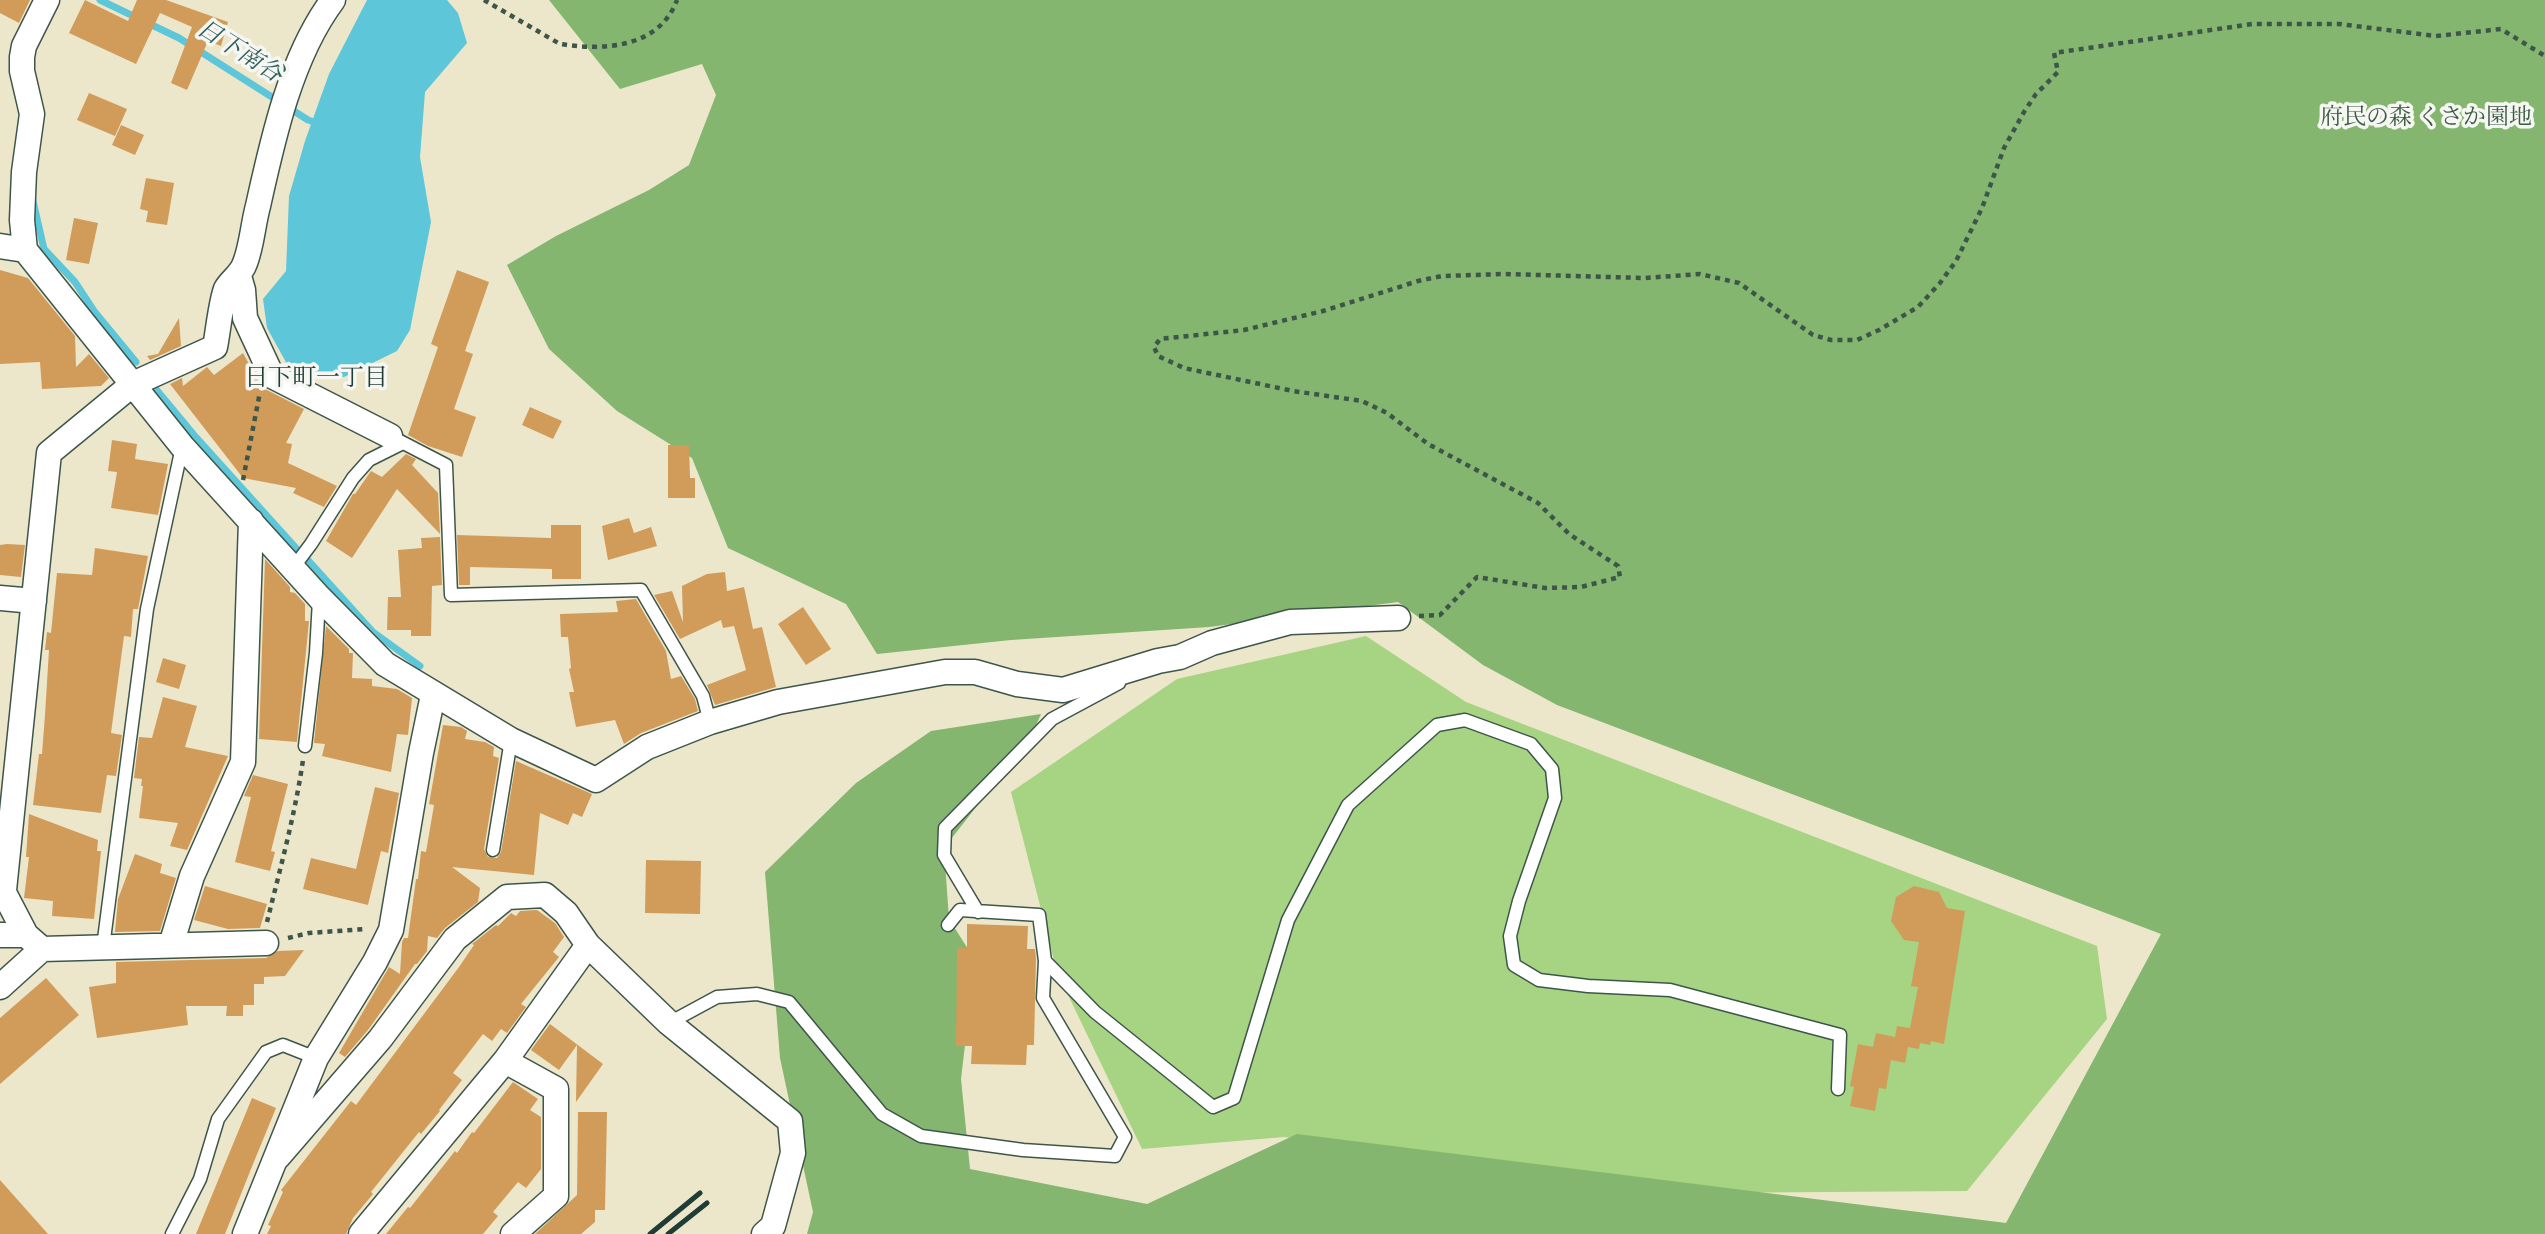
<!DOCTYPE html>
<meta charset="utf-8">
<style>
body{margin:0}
canvas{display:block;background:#ece6ca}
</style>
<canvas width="2545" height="1234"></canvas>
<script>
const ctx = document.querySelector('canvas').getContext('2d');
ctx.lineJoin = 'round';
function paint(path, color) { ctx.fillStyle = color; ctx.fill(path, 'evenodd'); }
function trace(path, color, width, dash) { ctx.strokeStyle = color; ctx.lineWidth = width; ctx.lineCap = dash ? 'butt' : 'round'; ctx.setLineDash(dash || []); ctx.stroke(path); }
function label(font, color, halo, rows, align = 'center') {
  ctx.font = font + ' "IM FELL Double Pica","Noto Serif JP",serif'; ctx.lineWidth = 7; ctx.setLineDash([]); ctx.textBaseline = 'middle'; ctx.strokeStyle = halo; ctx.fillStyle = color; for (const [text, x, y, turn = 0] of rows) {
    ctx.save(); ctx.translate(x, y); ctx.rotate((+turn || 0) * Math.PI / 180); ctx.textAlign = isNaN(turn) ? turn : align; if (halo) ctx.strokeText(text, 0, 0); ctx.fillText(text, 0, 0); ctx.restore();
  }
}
paint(new Path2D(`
 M1366,636l100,66 631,244 10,73 -140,172 -277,2 -406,-56 -142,12 -85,-177 -46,-180 166,-113z`), '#a6d482');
paint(new Path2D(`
 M549,0h1996v1234h-1738l6,-22 -33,-154 -15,-186 91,-89 75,-52 110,-17 -10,23 -87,111 5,71 26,41 -14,119 9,90 177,35 150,-70 709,89 155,-289 -604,-229 -74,-40 -85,-63 -189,25 -198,13 -134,14 -31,-50 -118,-56 -36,-90 -75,-47 -68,-62 -42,-84 49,-29 93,-46 40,-25 27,-70 -14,-31 -82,25z`), '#84b670');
paint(new Path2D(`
 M447,0l11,13 9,30 -42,49 -5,65 11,65 -21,108 -13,21 -53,26 -52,-4 -25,-45 -4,-29 23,-28 3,-75 16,-55 24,-67 38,-74z`), '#5dc6d9');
trace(new Path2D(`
 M100,0l79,38 129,82 12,4
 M33,201l11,48 31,33 19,29 42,51
 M155,388l39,47 102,113
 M307,559l66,73 47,34`), '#5dc6d9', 7);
paint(new Path2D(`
 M0,0h30l-11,23 -19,-10z
 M85,0l43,21 9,-21h29l62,22 -7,24 -13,-5 -21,49 -16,-7 21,-56 -32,-14 -24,51 -67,-31z
 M89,93l38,16 -12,27 -38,-16z
 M121,125l23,10 -9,20 -23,-10z
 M146,178l28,5 -7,42 -21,-3 2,-11 -8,-2z
 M74,218l24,5 -9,41 -23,-4z
 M0,270l28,8 47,58 1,31 13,-13 20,24 -8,8 -59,3 -2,-27 -40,2z
 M457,270l32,12 -24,69 8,3 -19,55 22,8 -14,40 -34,-11 -20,-11 30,-88 -7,-3z
 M179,318l2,28 -31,14 -3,-4 11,-2z
 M243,353l16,29 6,7 39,20 -18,34 6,1 -4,19 49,23 -13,21 -31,-14 3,-5 -53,-10 -73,-94 12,-6 1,8 24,-19 7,8z
 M530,407l32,14 -9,18 -31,-14z
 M112,440l25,4 -2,15 33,5 -10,51 -47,-7 6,-36 -9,-1z
 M668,445h21l1,33h5v20h-27z
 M406,454l10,5 -4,6 26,28 2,41 -43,-45 -45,69 -26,-17 27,-47h2l16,-23 11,6z
 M629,518l5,15 17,-6 6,19 -49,14 -6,-34z
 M551,525h30v54h-29v-10l-82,-2v18h-11l-2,-50 94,3z
 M440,537l2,48 -10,1 -1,50h-20v-6h-24l1,-33h13l-3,-47 24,-2 -1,-10z
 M7,544l18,1 -4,32 -21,-2v-30z
 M95,548l53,8 -10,53h-5l-2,28 -7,-1 -13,97 11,2 -6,41 -9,-1 -6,38 -68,-8 6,-51h3l3,-39 4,-65h-4l2,-18 4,1 6,-60 35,2z
 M265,559l25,28v5l5,1 10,11v17h4l-12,121 -38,-3z
 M725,572l2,19 17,-4 9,42 9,-2 14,60 -61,18 -8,-20 39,-15 -12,-44 -11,2 -2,-8 -41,19 -26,-44 18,-4 11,31 -1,-36 25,-12z
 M636,599l30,52 5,28 10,-3 14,23 3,12 -57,22 -17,11 -9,-24 -39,7 -7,-35h5l-5,-23 2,-1 -3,-31h-7l-1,-23 58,-2 -2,-11z
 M803,607l28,42 -25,16 -28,-41z
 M326,626l23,23v4h4l-1,25 20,1v7l25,3 15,9 -4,37 -11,-1 -6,38 -69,-16 3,-12 -11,-1z
 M163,658l23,7 -7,24 -23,-7z
 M163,697l34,9 -12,41 43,9 -41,94 -17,-4 8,-23 -39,-5 4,-32h-2l1,-7 -8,-1 5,-41 13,1z
 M443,725l18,2 6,4 -2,8 20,3 9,5 -1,9 6,2 -15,91 4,8 9,1 4,-6 15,-91 76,33 -10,23 -9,-4 -5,12 -28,-12 -6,62 -82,-8 28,21 -2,14 -33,26 -8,10 -9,-2 -1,15 -10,13h-2l-47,66 -23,27 -6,-4 50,-86 11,7 2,-32 2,-4h4l8,-59h2l3,-28 5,1 8,-47 -5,-1z
 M253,775l35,9 -17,67 4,1 -5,19 -35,-9 16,-65 -7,-1z
 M375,787l24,6 -11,60 -7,-2 -13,54 -65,-16 8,-31 45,11z
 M29,814l69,26 -1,11h4l-7,68 -42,-3 1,-15 -29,-3 5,-41h-3z
 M135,854l27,10 -2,9 16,5 -16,53 -45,1 3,-33z
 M646,860l55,1 -1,53 -55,-1z
 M205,886l62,18 -7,24 -32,1 -34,-9z
 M1914,886l25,6 8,16 18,3 -21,133 -13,-3 -1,4 -10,-2 -1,6 -11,-2 -3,16 -14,-3 -5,29 -7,-1 -4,23 -25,-5 4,-19 -4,-1 8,-42 15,3 3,-14 19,4 2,-11 13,2 8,-41 -7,-1 8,-44 -15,-2 -13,-19 5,-24z
 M537,910l18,13 9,14 -11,15 6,5 -38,47 5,3 -19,26 -6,-4 -9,12 -9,-7 -30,39 9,7 -23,30 1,1 -19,23 -2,-2 -48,60 2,2 -20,24 -7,16h-79l4,-8 -3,-1 15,-33 -2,-2 70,-89 5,4 103,-138 15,-22 -2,-1 24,-19 2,1 13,-13 5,3 4,-5z
 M967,924l61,2 -1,23h8l1,9 -2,87h-7l-1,20 -55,-1 1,-18h-16l1,-98h10z
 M304,950l-19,26 -21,1v7h-10v21h-11v11h-17l1,-10h-41l2,19 -91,13 -8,-51 27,-4v-21l150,-4 12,-7z
 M46,978l33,37 -79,69v-66z
 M550,1024l53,40 -27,38 1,-57 -18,25 -28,-20z
 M513,1082l25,17 -8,11 11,7v52l-15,19 -8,-6 -25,30 5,4 -15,18h-97l22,-27 2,1 45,-57 2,2 15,-21 2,1z
 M252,1098l24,10 -25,61 -26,65h-29z
 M578,1112h29l-2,98h-10v12l-14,12h-46l42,-39z
 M0,1180l48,54h-48z`), '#d19c5a');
const lane = new Path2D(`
 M390,436l56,29 5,130 190,-5 62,106 7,26
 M293,568l18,-24 42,-66 16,-18 34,-17
 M305,746l11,-93 3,-53
 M493,850l18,-110
 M978,912l-34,-57 1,-27 107,-109 67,-36
 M103,947l44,-338 35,-162
 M1045,961l50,51 118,95 21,-9 54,-178 60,-115 89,-80 28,-5 66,24 21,25 3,29 -36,103 -9,35 4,29 25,15 49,6 82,4 170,45 -2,54
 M669,1023l48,-26 40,-3 32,8 93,112 39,22 102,14 92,6 10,-19 -82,-139 2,-37 -6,-46 -79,-5 -12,15
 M172,1234l28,-55 18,-60 48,-67 17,-7 33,13`);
const street = new Path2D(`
 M0,246l25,4 157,196 137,151 66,67 126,76 85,40 51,-33 63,-25 68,-20 167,-30h30l42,12 46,6 95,-29 22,-4 32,-14 78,-21 108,-4
 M25,250l-3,-30 2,-48 8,-58 -10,-43v-14l2,-11 23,-46
 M239,276l4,14 2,28 27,58 118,60
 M0,598l34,3
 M0,885l26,50 16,14
 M4,890l45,-437 84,-69 82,-37c3,-15 6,-46 11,-58 5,-9 15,-14 19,-26 7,-18 8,-39 13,-57 15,-68 33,-150 75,-206
 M0,935h26
 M171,945l21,-69 51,-114 8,-241
 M0,987l42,-38 224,-6
 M505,1061l51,28v107l-43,38
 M278,1157l102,-118 75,-100 52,-42 38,-2 21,18 22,32 81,78 121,98 3,32 -20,73 -9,8
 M245,1234l71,-176 59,-96 16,-32 30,-177 12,-58
 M361,1234l144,-173 83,-116`);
trace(lane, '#3e564a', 15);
trace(street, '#3e564a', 27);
trace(new Path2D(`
 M484,0l76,44c44,7 99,4 117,-44
 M243,480l17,-88
 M1419,616l21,-1 37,-38 68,11 36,-1 39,-10 -2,-11 -49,-32 -31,-31 -110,-59 -41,-31 -25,-12 -69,-10 -109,-23 -26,-12 -4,-9 6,-8 84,-9 79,-19 95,-30 24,-5 62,-2 141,4 55,-4 39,9 74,52 18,5h26l22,-10 39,-23 22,-24 16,-22 26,-53 22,-60 20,-36 12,-18 22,-22 -4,-19 198,-29h87l97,12 65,-7 44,27
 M267,922c13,-53 28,-107 36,-162
 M288,938l21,-5 57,-4`), '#3e564a', 4.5, [5, 5]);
trace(lane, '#fff', 12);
trace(street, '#fff', 24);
trace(new Path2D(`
 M650,1234l50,-41
 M668,1234l39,-31`), '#1f3d34', 5);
label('23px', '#3a5b44', '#f6f6f2', [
 ["府民の森 くさか園地",2426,119]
]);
label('italic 24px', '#2e5f5d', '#f6f6f2', [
 ["日下南谷",239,53,32]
]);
label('24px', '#1f3d34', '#f6f6f2', [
 ["日下町一丁目",316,380]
]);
</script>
